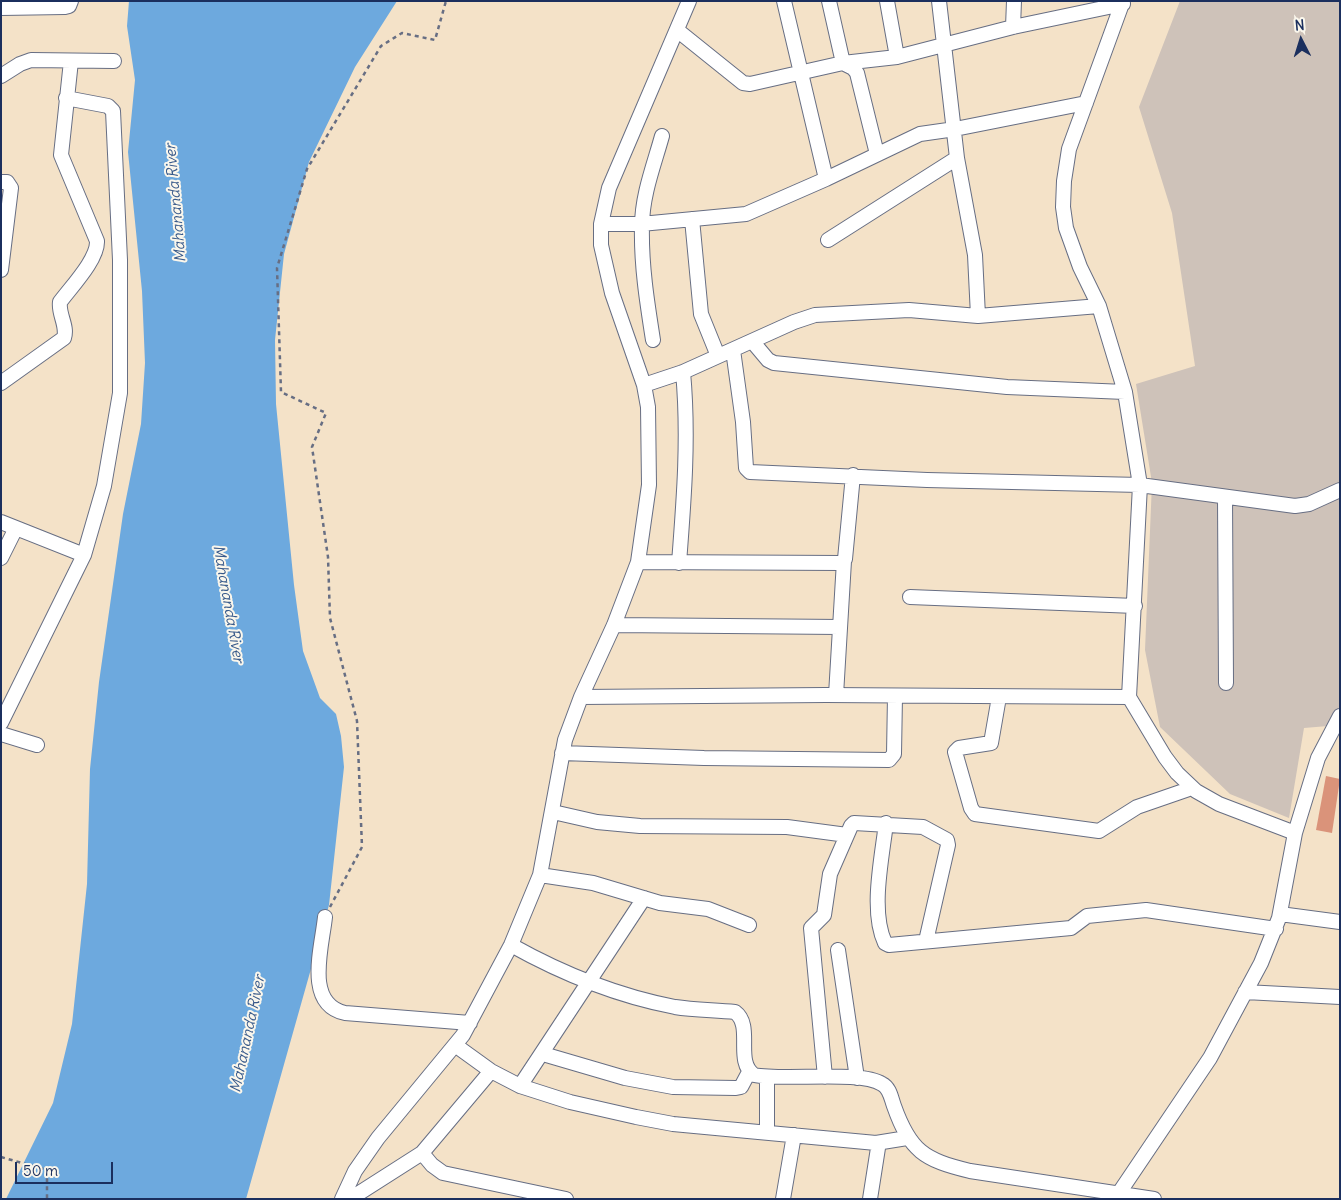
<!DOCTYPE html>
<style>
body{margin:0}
#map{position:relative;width:1341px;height:1200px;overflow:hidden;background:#f4e2c8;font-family:Delius,sans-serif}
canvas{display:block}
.frame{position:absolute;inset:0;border:2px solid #1b2f5e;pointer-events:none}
.north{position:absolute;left:1276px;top:15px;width:50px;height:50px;-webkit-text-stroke:4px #fbf7ec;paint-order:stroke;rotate:355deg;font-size:14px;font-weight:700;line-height:20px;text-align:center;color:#1b2f5e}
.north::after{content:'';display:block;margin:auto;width:18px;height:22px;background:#1b2f5e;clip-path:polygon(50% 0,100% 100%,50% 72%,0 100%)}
.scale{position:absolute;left:15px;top:1162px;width:98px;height:22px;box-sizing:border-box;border:2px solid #1b2f5e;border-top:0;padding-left:6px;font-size:15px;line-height:18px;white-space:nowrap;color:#1b2f5e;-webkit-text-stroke:4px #fbf7ec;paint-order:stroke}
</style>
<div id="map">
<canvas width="1341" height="1200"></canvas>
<div class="frame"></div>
<div class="north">N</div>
<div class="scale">50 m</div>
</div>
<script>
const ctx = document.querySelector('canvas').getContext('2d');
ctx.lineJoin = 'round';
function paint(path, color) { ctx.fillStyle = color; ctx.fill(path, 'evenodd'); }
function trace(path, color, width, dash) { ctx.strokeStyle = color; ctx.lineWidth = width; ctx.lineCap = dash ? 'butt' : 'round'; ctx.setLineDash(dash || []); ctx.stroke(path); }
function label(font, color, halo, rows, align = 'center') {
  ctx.font = font + ' Delius,sans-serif'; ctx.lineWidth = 4; ctx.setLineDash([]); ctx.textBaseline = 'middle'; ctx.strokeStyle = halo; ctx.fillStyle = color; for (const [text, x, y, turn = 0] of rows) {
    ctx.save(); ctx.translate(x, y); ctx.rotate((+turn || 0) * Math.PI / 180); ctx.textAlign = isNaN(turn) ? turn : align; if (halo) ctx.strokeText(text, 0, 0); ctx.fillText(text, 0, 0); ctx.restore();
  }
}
paint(new Path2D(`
 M1180,1h160v724l-36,3 -15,90 -59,-24 -70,-67 -15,-77 7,-167 -16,-99 59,-18 -23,-153 -33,-106z`), '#cec2b9');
paint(new Path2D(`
 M129,1h268l-42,66 -46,95 -25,92 -9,86 1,64 18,181 9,66 17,47 16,16 5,22 3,31 -15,138 -83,294h-240l47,-96 19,-79 15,-140 3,-115 9,-87 24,-168 18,-90 4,-61 -3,-72 -14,-139 7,-72 -8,-54z`), '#6da9de');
paint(new Path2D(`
 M1326,776l14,3 -8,54 -16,-3z`), '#da937a');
const street = new Path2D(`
 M784,1l42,178
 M829,1l14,62 10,5 4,5 20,81
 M887,1l10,56
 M939,1l18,157 18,97 3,61
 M1123,1l-54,148 -5,32 -1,26 3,21 14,39 19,39 26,86 15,93 -11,212 36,60 12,16 19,18 23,13 76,29
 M1,8l64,-1 4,-1 2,-5
 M1013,27l1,-26
 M677,30l66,53 7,1 93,-21 54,-6 116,-30 110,-23
 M1,76l19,-12 11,-4 83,1
 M1,182h6l4,6 -10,82
 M692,219l9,95 17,42
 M601,224h40l105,-10 80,-35 94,-45 35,-5 131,-26
 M828,240l129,-82
 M653,340c-6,-38 -12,-76 -11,-114 0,-31 12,-61 20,-90
 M752,341l16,19 6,3 233,24 118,5
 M733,350l10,72 3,46 4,4 177,8 213,5 155,21 14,-2 31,-14
 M1,383l63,-45c4,-12 -6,-24 -4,-36 11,-15 38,-43 37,-61l-36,-86 10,-94
 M644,385l39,-13 111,-50 21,-7 94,-5 69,6 121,-10
 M1225,497l1,186
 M1,522l83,33
 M1,558l15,-30
 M638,562l204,1 3,-4 8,-84
 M679,563c5,-64 10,-127 4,-191
 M910,597l225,9
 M614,625l226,2
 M836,695l8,-134
 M581,697l245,-2 303,2
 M999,697l-8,46 -32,5 -4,4 16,56 4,6 124,17 38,-24 55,-19
 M1,723l83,-168 20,-69 16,-93v-133l-7,-149 -5,-5 -42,-8
 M1,734l36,11
 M562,753l142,5 185,2 5,-6 1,-58
 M553,812l44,10 43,4 147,1 60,8
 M886,823c-4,35 -16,88 -1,120l4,2 182,-17 16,-12 59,-6 130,19
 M540,875l53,8 67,20 48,6 41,16
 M1280,914l60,8
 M325,917c-3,30 -21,87 20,96l125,10
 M511,945c50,28 107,51 164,62 19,3 40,3 60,5 19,14 -1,49 19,63 31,6 106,-5 128,9 8,4 9,14 12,22 16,45 30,54 76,65l184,28
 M838,950l19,128
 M1245,992l95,5
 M455,1045l36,26 29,15 50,16 66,15 37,7 203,19 2,5 -8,51
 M543,1054l82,24 48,9 63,1 5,-1 8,-15
 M825,1077l-14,-149 13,-13 6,-41 21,-48 3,-3 69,4 24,13 1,5 -22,96
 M520,1086l124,-188
 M767,1132v-54
 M876,1143l31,-5
 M422,1153l10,12 11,8 123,26
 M342,1199l13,-28 23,-33 85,-103 48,-90 29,-70 25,-135 16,-43 33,-72 24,-63 11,-77 -1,-78 -4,-22 -32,-92 -11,-48v-21l8,-36 80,-187
 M350,1199l72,-46 69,-82
 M783,1199l11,-64
 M1115,1199l95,-141 51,-95 18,-45 16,-85 23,-75 22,-42`);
trace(street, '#676e83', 16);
trace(new Path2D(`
 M330,907l32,-60 -5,-126 -27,-103 -2,-61 -16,-110 14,-34 -45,-21 -4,-124 30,-99 74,-123 21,-13 33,7 11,-39
 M1,1157l46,13v29`), '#676e83', 2.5, [4, 4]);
trace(street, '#fff', 14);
label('italic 15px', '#385a8b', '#fbf7ec', [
 ["Mahananda River",176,203,-95],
 ["Mahananda River",228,604,80],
 ["Mahananda River",248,1034,-78]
]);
</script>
